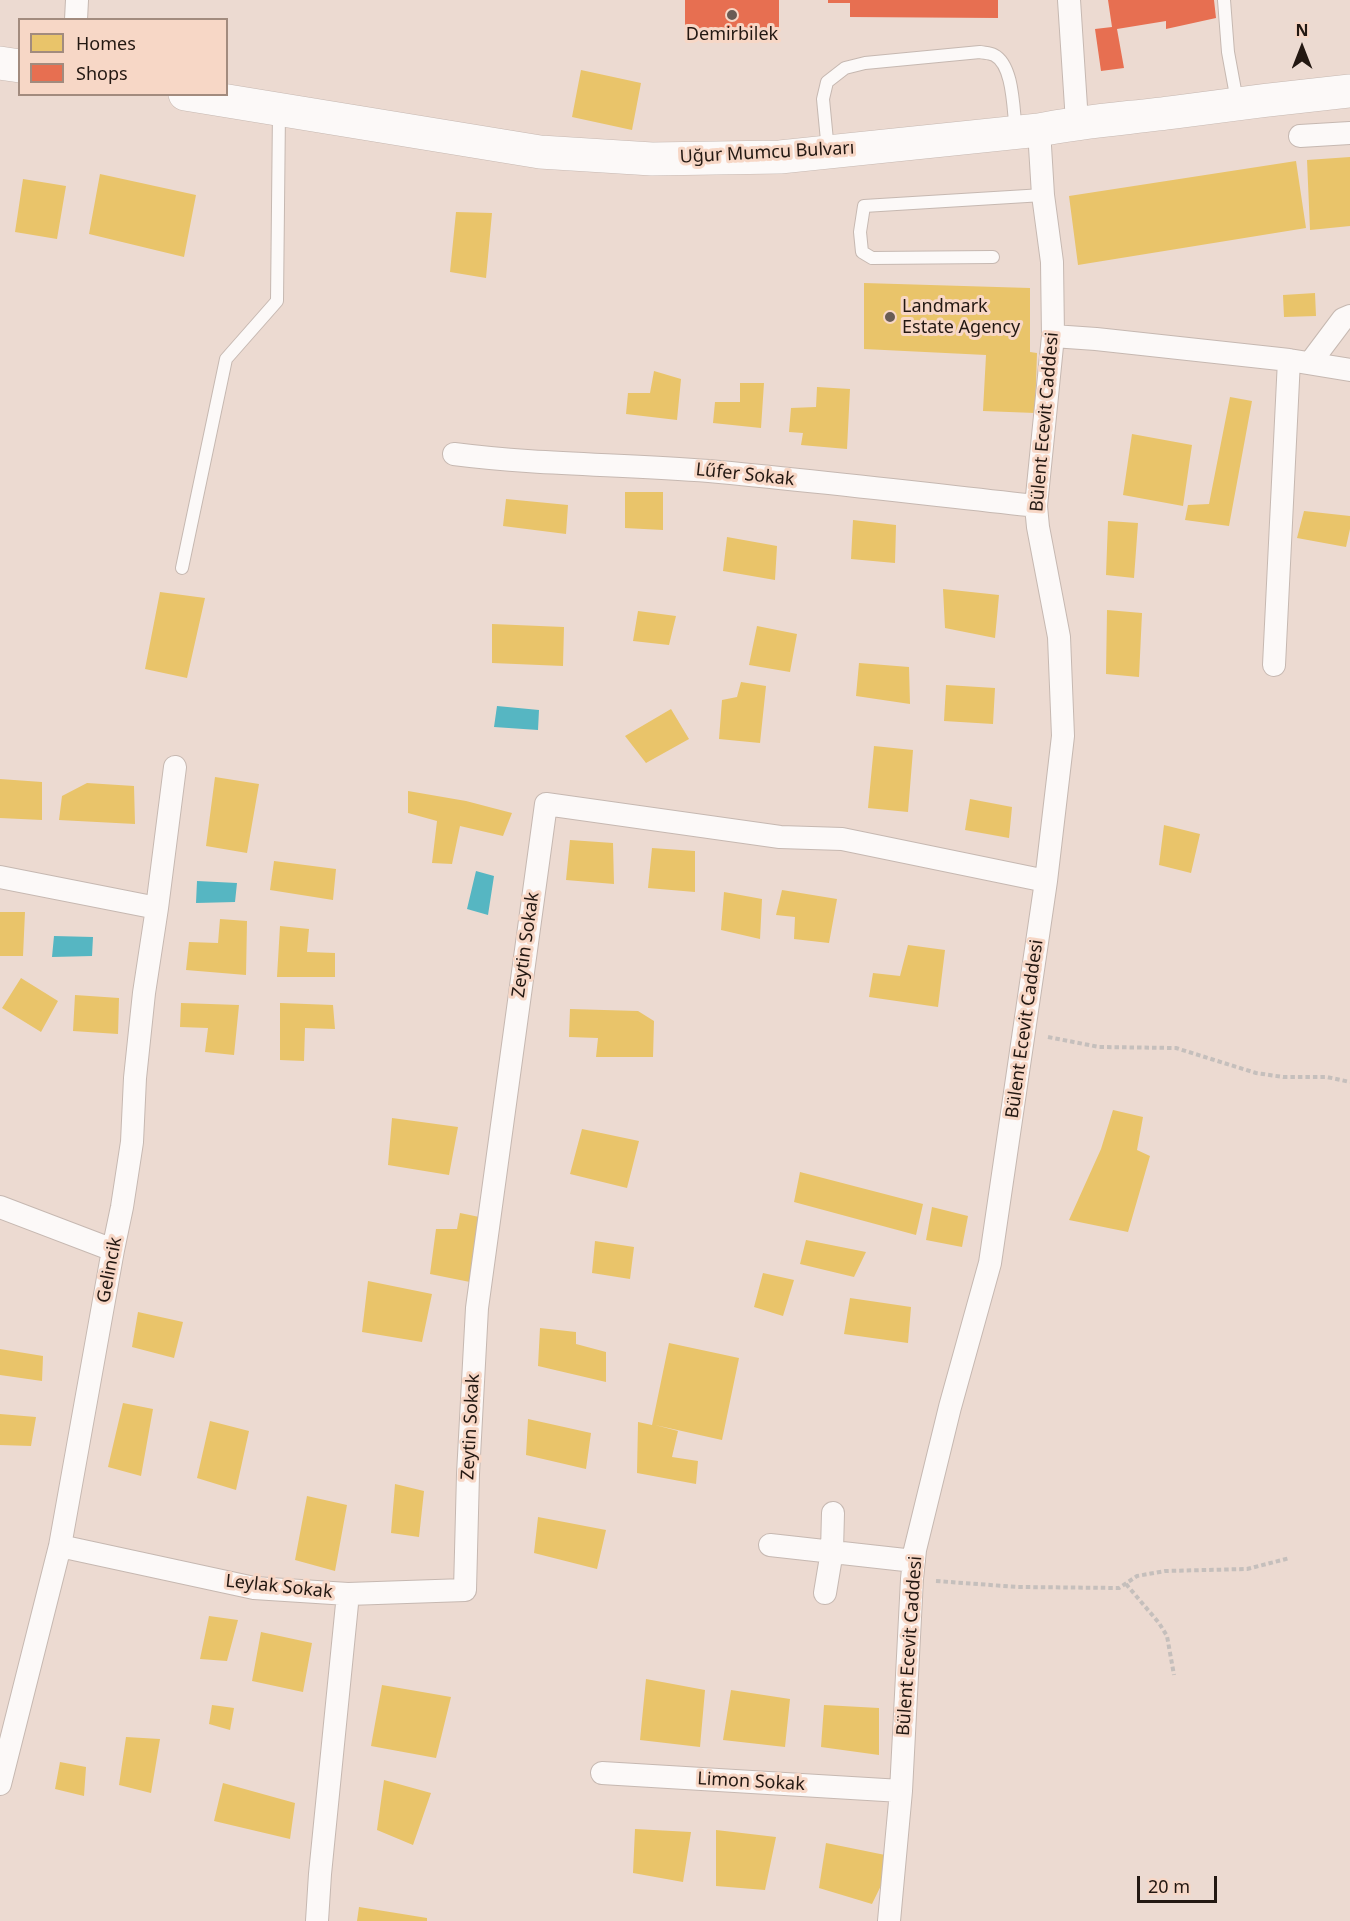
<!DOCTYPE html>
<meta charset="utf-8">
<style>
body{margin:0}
#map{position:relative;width:1350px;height:1921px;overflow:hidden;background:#ecdad1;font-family:"Noto Sans",sans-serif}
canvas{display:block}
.legend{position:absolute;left:18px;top:18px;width:210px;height:78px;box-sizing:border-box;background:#f7d7c6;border:2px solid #a28b7e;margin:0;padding:8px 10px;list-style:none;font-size:18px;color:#231812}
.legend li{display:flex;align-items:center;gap:12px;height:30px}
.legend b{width:30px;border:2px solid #a28b7e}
.north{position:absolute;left:1272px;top:18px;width:60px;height:60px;-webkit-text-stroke:4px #f7d7c6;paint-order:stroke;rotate:0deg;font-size:16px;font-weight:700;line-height:24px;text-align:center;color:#231812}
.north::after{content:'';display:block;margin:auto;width:21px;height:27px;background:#231812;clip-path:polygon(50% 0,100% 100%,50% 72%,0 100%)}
.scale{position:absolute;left:1137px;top:1876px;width:80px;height:27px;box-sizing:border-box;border:3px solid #231812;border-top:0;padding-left:8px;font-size:18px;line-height:21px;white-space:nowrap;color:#231812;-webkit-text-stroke:4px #f7d7c6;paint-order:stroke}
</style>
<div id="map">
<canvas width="1350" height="1921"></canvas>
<ul class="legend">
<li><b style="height:16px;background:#e9c46a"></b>Homes</li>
<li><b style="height:16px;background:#e76f51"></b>Shops</li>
</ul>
<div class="north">N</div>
<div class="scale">20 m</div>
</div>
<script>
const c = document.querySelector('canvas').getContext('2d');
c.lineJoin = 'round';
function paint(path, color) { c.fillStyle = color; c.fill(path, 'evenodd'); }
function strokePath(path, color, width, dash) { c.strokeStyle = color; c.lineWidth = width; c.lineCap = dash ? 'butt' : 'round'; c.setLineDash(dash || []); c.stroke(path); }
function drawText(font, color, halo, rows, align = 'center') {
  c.font = font + ' "Noto Sans",sans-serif'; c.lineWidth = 6; c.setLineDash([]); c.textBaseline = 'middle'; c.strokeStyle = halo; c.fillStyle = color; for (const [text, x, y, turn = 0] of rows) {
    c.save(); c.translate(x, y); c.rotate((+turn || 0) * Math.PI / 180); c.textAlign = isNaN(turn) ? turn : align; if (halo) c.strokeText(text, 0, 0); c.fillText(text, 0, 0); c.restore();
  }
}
paint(new Path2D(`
 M497 706 539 710 538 730 494 727Z
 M476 871 494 876 488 915 467 909Z
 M197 881 237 883 235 902 196 903Z
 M54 936 93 937 92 956 52 957Z`), '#56b6c2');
paint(new Path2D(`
 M581 70 641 83 632 130 572 117Z
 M1350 157V226L1310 230 1307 160Z
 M1296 161 1306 228 1078 265 1069 196Z
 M100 174 196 195 184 257 89 234Z
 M23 179 66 186 57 239 15 232Z
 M456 212 492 213 486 278 450 272Z
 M864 283 1030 288V352L1037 353 1035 413 983 411 986 355 864 349Z
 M1315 293 1316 316 1284 317 1283 295Z
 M654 371 681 379 677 420 626 414 628 393H650Z
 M740 383H764L761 428 713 423 715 402H740Z
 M817 387 850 389 847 449 801 445 803 433 789 432 791 408 816 407Z
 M1230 397 1252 401 1229 526 1185 520 1188 505 1209 504Z
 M1132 434 1192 445 1183 506 1123 495Z
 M625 492H663V530L625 528Z
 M506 499 568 505 566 534 503 526Z
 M1304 511 1350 516V529L1346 547 1297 538Z
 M853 520 896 525 895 563 851 559Z
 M1108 521 1138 523 1134 578 1106 575Z
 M727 537 777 546 775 580 723 571Z
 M943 589 999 595 995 638 945 628Z
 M160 592 205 598 187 678 145 669Z
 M1107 610 1142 613 1139 677 1106 674Z
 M638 611 676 616 669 645 633 641Z
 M492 624 564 627 563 666 492 663Z
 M757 626 797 634 790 672 749 665Z
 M859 663 909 667 910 704 856 696Z
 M741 682 766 686 760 743 719 739 722 700 737 697Z
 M946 685 995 688 993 724 944 721Z
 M671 709 689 739 646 763 625 736Z
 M874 746 913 750 908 812 868 808Z
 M215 777 259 784 247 853 206 846Z
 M0 779 42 782V820L0 818Z
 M87 783 134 786 135 824 59 820 62 796Z
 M408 791 466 801 512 813 503 836 460 826 452 864 432 863 437 821 408 813Z
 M970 799 1012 807 1009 838 965 830Z
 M1164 825 1200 834 1191 873 1159 865Z
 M570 840 613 843 614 884 566 880Z
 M652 848 695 851V892L648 888Z
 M274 861 336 869 333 900 270 890Z
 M782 890 837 899 829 943 794 939 795 917 776 915Z
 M724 892 762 899 760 939 721 930Z
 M0 912H25L23 956H0Z
 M220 919 247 921 246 975 186 970 189 942 218 943Z
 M280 926 309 929 307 952 335 953V977H277Z
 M908 945 945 950 938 1007 869 997 873 973 900 976Z
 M21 978 58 1001 41 1032 2 1008Z
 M75 995 119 998 118 1034 73 1031Z
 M181 1003 239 1005 234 1055 205 1052 208 1028 180 1027Z
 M280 1003 333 1005 335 1029 305 1028 304 1061 280 1060Z
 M570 1009 638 1011 654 1021 653 1057H596L598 1038 569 1037Z
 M1113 1110 1143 1117 1137 1150 1150 1156 1128 1232 1069 1220 1101 1149Z
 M392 1118 458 1127 449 1175 388 1165Z
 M582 1129 639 1141 627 1188 570 1174Z
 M800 1172 923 1204 916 1235 794 1202Z
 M932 1207 968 1216 962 1247 926 1240Z
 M460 1213 489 1219 480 1284 430 1274 436 1229H457Z
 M806 1240 866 1252 854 1277 800 1264Z
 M595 1241 634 1247 630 1279 592 1273Z
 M763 1273 794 1280 783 1316 754 1307Z
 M368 1281 432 1294 422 1342 362 1332Z
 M850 1298 911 1307 908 1343 844 1334Z
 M138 1312 183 1322 174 1358 132 1347Z
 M540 1328 576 1332V1344L606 1352V1382L538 1366Z
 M669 1343 739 1358 722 1440 655 1425 678 1431 672 1457 698 1461 696 1484 637 1473 638 1422 652 1425Z
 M0 1349 43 1356 42 1381 0 1375Z
 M123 1403 153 1409 141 1476 108 1467Z
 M0 1414 36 1417 31 1446 0 1445Z
 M528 1419 591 1433 586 1469 526 1455Z
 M210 1421 249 1431 236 1490 197 1478Z
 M395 1484 424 1491 419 1537 391 1533Z
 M307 1496 347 1505 335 1571 295 1560Z
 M538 1517 606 1530 597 1569 534 1553Z
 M209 1616 238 1620 227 1661 200 1659Z
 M261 1632 312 1643 303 1692 252 1681Z
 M646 1679 705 1690 700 1747 640 1740Z
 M382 1685 451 1697 436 1758 371 1746Z
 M731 1690 790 1699 785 1747 723 1740Z
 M212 1705 234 1708 230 1730 209 1724Z
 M824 1705 879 1708V1755L821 1747Z
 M126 1737 160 1739 151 1793 119 1785Z
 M60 1762 86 1767 84 1796 55 1789Z
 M384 1780 431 1793 413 1845 377 1830Z
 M223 1783 295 1803 290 1839 214 1821Z
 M635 1829 691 1832 683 1882 633 1873Z
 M716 1830 776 1837 765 1890 716 1886Z
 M826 1843 895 1857 872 1904 819 1888Z
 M359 1907 427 1918V1921H357Z`), '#e9c46a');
paint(new Path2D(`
 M685 0H779V29L685 30Z
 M828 0H998V18L850 17V3H828Z
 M1108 0H1214L1216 18 1166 29V21L1117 29 1124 68 1101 71 1095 29 1112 27Z`), '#e76f51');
const service = new Path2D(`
 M1224 0 1228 52 1237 101
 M828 151 823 99 827 82 845 68 865 63 980 52C985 53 990 53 994 55 1014 65 1013 111 1016 131
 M993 257 872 258 862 252 860 232 864 206 1043 195
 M182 568 226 359 277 301 279 111`);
const minor = new Path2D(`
 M1069 0 1077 122
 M76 20 77 0
 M1300 136 1350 133
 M1053 336 1096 339 1289 360 1350 370
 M1310 363 1343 319 1350 316
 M454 454C539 465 624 464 709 471 818 481 927 494 1036 506
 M1274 665 1289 360
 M0 877 157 908 144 993 135 1078 132 1142 122 1207 113 1250 60 1546 0 1784
 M157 908 175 767
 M0 1207 113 1250
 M770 1545 914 1561
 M60 1546 254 1588 348 1594 465 1590 468 1474 477 1308 546 804 780 837 842 839 1046 881
 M825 1593 832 1551 833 1513
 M602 1773 901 1791
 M317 1921 320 1874 348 1594
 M889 1921 901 1791 912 1579 915 1550 950 1407 990 1263 1046 881 1063 736 1059 637 1038 527 1036 506 1053 336 1052 262 1043 195 1039 130`);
const primary = new Path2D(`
 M0 63 20 66
 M185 94 540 152 652 159 780 157 1039 130C1084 121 1130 118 1176 112 1234 104 1292 97 1350 91`);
strokePath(service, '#c6b8b1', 14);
strokePath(minor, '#c6b8b1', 24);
strokePath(primary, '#c6b8b1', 34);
strokePath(new Path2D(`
 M1048 1037 1099 1047 1176 1048 1256 1073 1283 1077H1327L1350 1082
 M936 1581 1018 1587 1119 1588 1137 1576 1165 1571 1247 1569 1290 1558
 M1126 1584 1159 1623 1167 1636 1174 1675`), '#c5bfbc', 4, [4.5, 3]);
strokePath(service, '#fcf9f8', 12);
strokePath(minor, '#fcf9f8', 22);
strokePath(primary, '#fcf9f8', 33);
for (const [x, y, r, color] of [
 [732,15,6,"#695c55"],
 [890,317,6,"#695c55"]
]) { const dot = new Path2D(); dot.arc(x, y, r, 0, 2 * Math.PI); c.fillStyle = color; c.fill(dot); strokePath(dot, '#f7d7c6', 2); }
drawText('18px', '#231812', '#f7d7c6', [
 ["Demirbilek",732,35],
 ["Landmark",902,307,"left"],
 ["Estate Agency",902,328,"left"]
]);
drawText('18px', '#231812', '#f7d7c6', [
 ["Uğur Mumcu Bulvarı",767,153,-3],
 ["Bülent Ecevit Caddesi",1045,422,-85],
 ["Lűfer Sokak",745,475,6],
 ["Zeytin Sokak",526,945,-82],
 ["Bülent Ecevit Caddesi",1025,1029,-82],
 ["Gelincik",110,1270,-79],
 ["Zeytin Sokak",471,1427,-87],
 ["Leylak Sokak",279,1587,6],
 ["Bülent Ecevit Caddesi",910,1646,-86],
 ["Limon Sokak",751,1782,3]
]);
</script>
